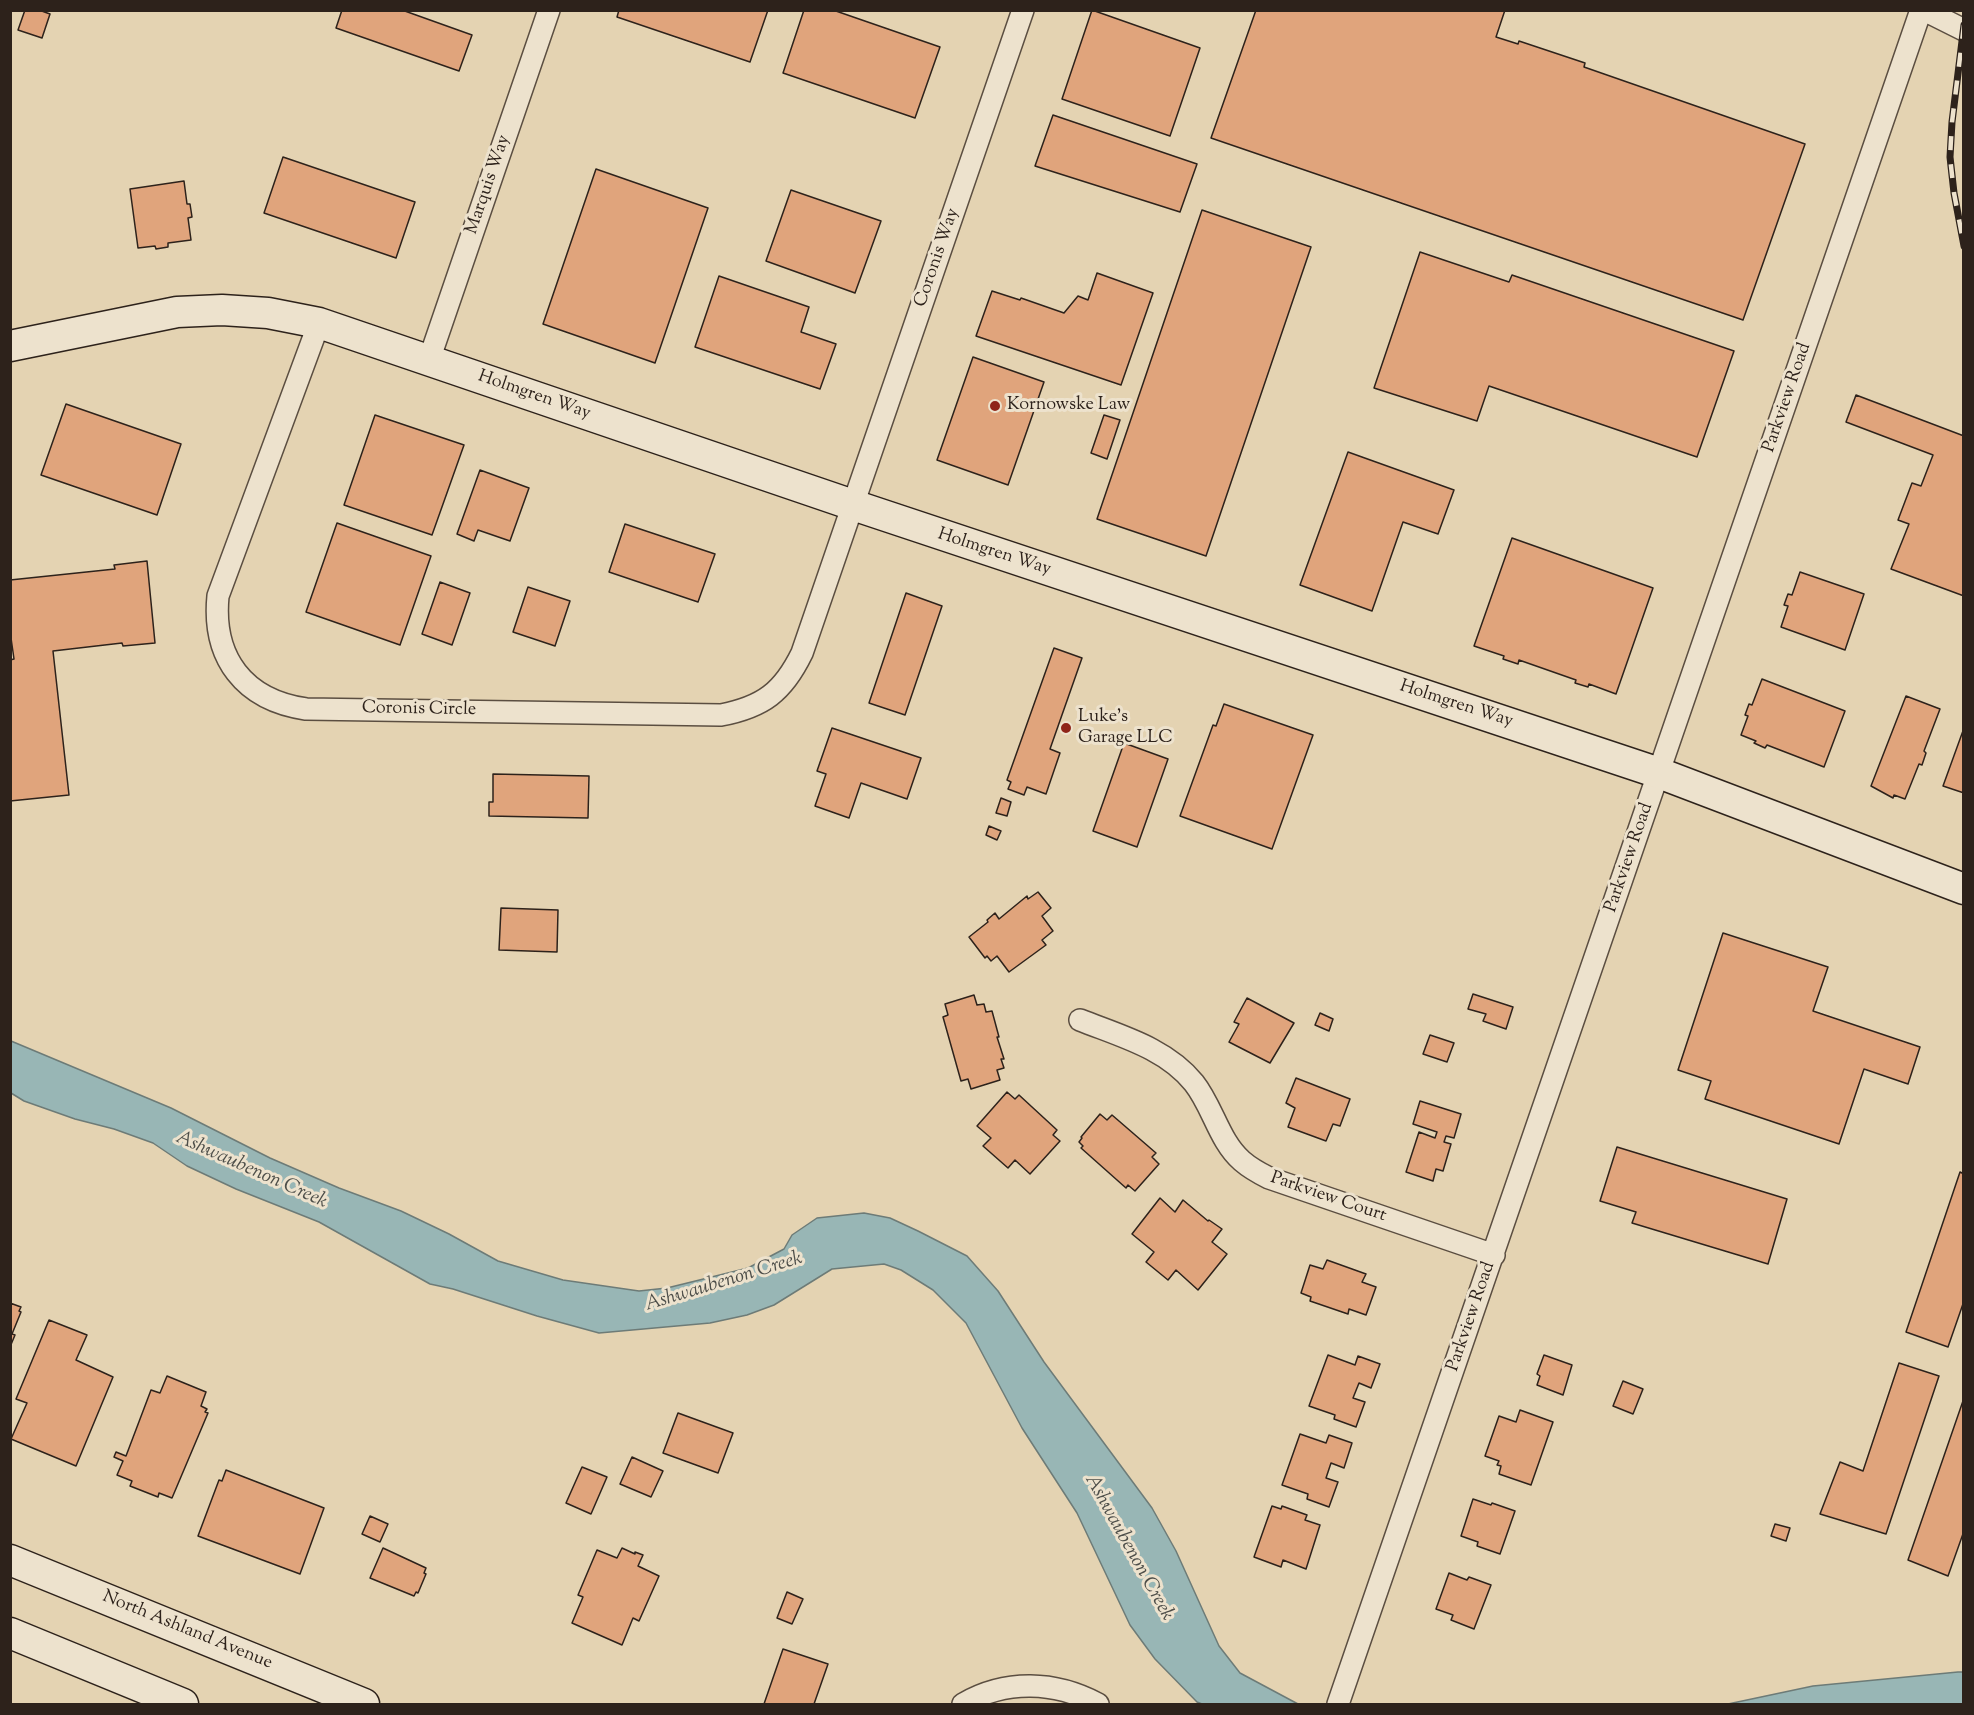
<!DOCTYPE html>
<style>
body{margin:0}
#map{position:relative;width:1974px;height:1715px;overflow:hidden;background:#e4d3b2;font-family:"Sorts Mill Goudy",serif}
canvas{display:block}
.frame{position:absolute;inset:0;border:12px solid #2d221b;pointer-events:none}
</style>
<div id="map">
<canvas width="1974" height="1715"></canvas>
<div class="frame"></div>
</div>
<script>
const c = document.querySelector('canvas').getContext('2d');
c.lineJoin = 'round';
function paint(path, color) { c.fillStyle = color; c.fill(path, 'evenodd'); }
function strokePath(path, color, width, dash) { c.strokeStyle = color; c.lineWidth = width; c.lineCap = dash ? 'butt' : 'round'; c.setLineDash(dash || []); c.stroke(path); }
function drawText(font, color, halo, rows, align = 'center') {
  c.font = font + ' "Sorts Mill Goudy",serif'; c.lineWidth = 6; c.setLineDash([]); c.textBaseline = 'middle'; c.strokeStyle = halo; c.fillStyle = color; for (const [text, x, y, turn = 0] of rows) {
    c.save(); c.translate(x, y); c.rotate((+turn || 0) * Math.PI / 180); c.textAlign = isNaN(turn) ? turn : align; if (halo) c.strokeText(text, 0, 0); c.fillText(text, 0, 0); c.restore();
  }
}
const water = new Path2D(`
 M11 1041 171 1108 270 1158 339 1188 401 1211 449 1234 498 1261 563 1280 639 1291 667 1288 748 1268 784 1249 792 1235 817 1218 864 1213 890 1218 918 1231 967 1256 998 1291 1044 1362 1152 1508 1176 1551 1219 1646 1240 1673 1298 1704H1202L1197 1702 1155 1659 1130 1625 1077 1513 1022 1428 966 1323 933 1290 901 1270 884 1264 832 1269 774 1305 747 1315 710 1323 599 1333 537 1316 453 1289 430 1284 319 1222 236 1189 187 1166 153 1143 114 1129 75 1119 24 1101 11 1093Z
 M1958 1672H1963V1704H1728L1813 1686Z`);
paint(water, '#98b6b5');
strokePath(water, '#6d7b77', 1.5);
const building = new Path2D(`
 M25 10H39L50 14 42 38 18 30Z
 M342 10H402L472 35 459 71 336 28Z
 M619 10H768L750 62 617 17Z
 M804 10H833L940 47 915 118 783 73Z
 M1092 10 1200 48 1170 136 1062 99Z
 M1256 10H1505L1496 37 1518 44 1519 41 1585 63 1584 67 1805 144 1743 320 1211 138Z
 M1053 115 1197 164 1180 212 1035 166Z
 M283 157 415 202 396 258 264 213Z
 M596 169 708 208 655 363 543 324Z
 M184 181 187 204H190L192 217 188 218 191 240 168 243V247L156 249 155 246 138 248 130 189Z
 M791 190 881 221 855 293 766 261Z
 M1202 210 1311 247 1206 556 1097 519Z
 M1420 252 1509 282 1512 275 1734 351 1697 457 1489 386 1477 421 1374 388Z
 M1097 273 1153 293 1121 385 976 336 992 291 1020 300 1021 298 1064 313 1078 296 1088 300Z
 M719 276 809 307 801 332 836 344 820 389 695 347Z
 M973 357 1044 382 1008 485 937 460Z
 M1856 395 1964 436V596L1891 569 1909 524 1898 520 1912 483 1921 486 1933 455 1846 422Z
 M66 404 181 444 157 515 41 475Z
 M375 415 464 445 432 535 344 505Z
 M1104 415 1120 420 1107 459 1091 453Z
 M1348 452 1454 490 1438 534 1403 522 1372 611 1300 585Z
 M480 470 529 488 510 541 478 530 474 541 457 534Z
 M337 523 431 556 400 645 306 612Z
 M625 524 715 554 698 602 609 572Z
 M1512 538 1653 588 1616 694 1589 684 1588 687 1575 683 1576 680 1519 660 1518 664 1503 659 1504 656 1474 646Z
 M147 561 155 643 123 646 122 643 53 651 69 795 10 801V660L14 659 10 631V580L115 569 114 565Z
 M1800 572 1864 594 1845 650 1781 627 1788 606 1784 605 1788 594 1792 595Z
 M440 582 470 593 452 645 422 634Z
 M528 587 570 601 555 646 513 632Z
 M906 593 942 606 905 715 869 703Z
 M1054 648 1082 658 1050 749 1060 753 1046 794 1027 787 1024 795 1008 789 1011 782 1007 780Z
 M1762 679 1845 711 1824 767 1767 745 1765 748 1754 743 1756 741 1741 735 1748 716 1745 715 1749 704 1752 705Z
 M1906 696 1940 709 1924 751 1926 753 1922 765 1919 764 1905 799 1894 795 1893 798 1871 786Z
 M1224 704 1313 735 1272 849 1180 816 1213 725 1216 726Z
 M832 728 921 758 907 799 861 783 849 818 815 806 826 774 817 771Z
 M1964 728V793L1943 786Z
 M1124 743 1168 759 1137 847 1093 831Z
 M493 774 589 776 588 818 489 816V802H493Z
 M1001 798 1011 802 1007 816 996 813Z
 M989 826 1001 831 997 840 986 835Z
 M1038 892 1051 908 1042 916 1053 931 1042 940 1046 945 1009 972 997 956 991 961 987 956 985 958 969 937 988 922 987 920 995 913 999 919 1027 896 1028 899Z
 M501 908 558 910 557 952 499 950Z
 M1723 933 1828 967 1813 1011 1920 1047 1908 1084 1864 1069 1839 1144 1705 1099 1711 1081 1678 1070Z
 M1473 994 1513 1007 1506 1029 1483 1021 1486 1014 1468 1009Z
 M974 995 977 1005 984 1004 986 1012 992 1011 999 1037H997L1004 1059H1001L1004 1068 997 1070 1000 1080 971 1089 968 1079 961 1081 943 1017 948 1015 945 1004Z
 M1247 998 1294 1023 1270 1063 1229 1042 1239 1024 1234 1022Z
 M1320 1013 1333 1019 1329 1031 1315 1025Z
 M1430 1035 1454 1043 1447 1062 1423 1054Z
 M1296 1078 1350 1099 1340 1126 1333 1124 1326 1141 1288 1127 1295 1108 1286 1103Z
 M1007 1092 1015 1099 1019 1095 1057 1130 1053 1135 1060 1141 1030 1174 1015 1160 1008 1168 983 1146 991 1138 977 1126Z
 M1420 1101 1461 1114 1454 1138 1446 1136 1444 1142 1451 1144 1443 1171 1436 1169 1433 1181 1406 1172 1419 1132 1435 1138 1437 1132 1413 1124Z
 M1100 1114 1107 1120 1112 1115 1156 1153 1152 1157 1159 1164 1135 1191 1128 1185 1126 1188 1081 1148 1083 1146 1079 1142 1082 1138 1081 1137Z
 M1617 1147 1787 1199 1768 1264 1632 1223 1636 1212 1600 1201Z
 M1960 1172 1964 1174V1301L1948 1347 1906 1332Z
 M1160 1198 1175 1212 1183 1200 1208 1221 1209 1220 1222 1229 1212 1242 1227 1254 1198 1290 1176 1270 1168 1280 1146 1262 1154 1252 1132 1234Z
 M1327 1260 1366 1274 1362 1282 1376 1287 1366 1315 1349 1309 1348 1314 1310 1301 1311 1297 1301 1293 1310 1265 1323 1269Z
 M10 1303 21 1307 19 1311 21 1312 12 1334 15 1335 10 1347Z
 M49 1320 87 1335 76 1360 113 1377 76 1466 11 1439 27 1403 16 1399Z
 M1328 1355 1355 1365 1358 1356 1380 1364 1371 1388 1359 1383 1353 1398 1365 1402 1356 1427 1334 1419 1335 1415 1309 1406Z
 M1544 1355 1572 1365 1563 1395 1537 1385 1540 1376 1537 1374Z
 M1899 1363 1939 1376 1886 1534 1820 1514 1840 1462 1863 1471Z
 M167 1376 206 1392 201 1406 207 1409 205 1412 208 1413 172 1498 159 1493 158 1497 130 1486 132 1481 117 1475 123 1461 114 1457 116 1452 126 1456 151 1390 160 1393Z
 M1623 1381 1643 1389 1633 1414 1613 1406Z
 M1964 1398V1531L1948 1576 1908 1560Z
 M1520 1410 1553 1422 1531 1485 1499 1474 1501 1466 1497 1465 1499 1461 1485 1456 1499 1416 1516 1422Z
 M678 1413 733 1433 718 1473 663 1453Z
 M1300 1434 1326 1443 1329 1435 1352 1443 1344 1468 1331 1463 1326 1478 1338 1482 1329 1507 1307 1499 1308 1494 1282 1485Z
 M632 1457 663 1471 651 1497 620 1484Z
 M582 1467 607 1477 591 1514 566 1503Z
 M226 1470 324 1508 300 1574 198 1536 219 1480 222 1481Z
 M1473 1499 1491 1505 1492 1503 1515 1511 1500 1554 1477 1546 1478 1542 1461 1536Z
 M1272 1506 1281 1509 1282 1506 1307 1515 1305 1520 1320 1525 1306 1569 1283 1560 1281 1567 1254 1557Z
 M370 1516 388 1524 380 1542 362 1534Z
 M1775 1524 1790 1528 1786 1541 1771 1536Z
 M383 1548 426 1568 424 1573 426 1574 418 1593 416 1592 414 1596 370 1578Z
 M622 1548 635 1554V1552L643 1555 638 1566 659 1576 639 1621 633 1618 622 1645 572 1623 583 1597 578 1595 597 1550 617 1558Z
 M1449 1573 1467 1580 1469 1577 1491 1585 1474 1629 1451 1620 1453 1615 1436 1609Z
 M787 1592 803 1599 792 1624 777 1618Z
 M783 1649 828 1664 814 1704H764Z`);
paint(building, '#e0a47c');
strokePath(building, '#2d221b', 1.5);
const street = new Path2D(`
 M1924 10 1964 30
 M319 323 218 596C212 658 244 700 306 709L721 715C763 707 783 692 802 653L1023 10
 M429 360 549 10
 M1080 1020C1120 1036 1166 1048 1194 1083 1213 1107 1219 1141 1242 1161 1250 1168 1259 1173 1269 1178L1494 1255
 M963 1704C1006 1679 1055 1681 1098 1704
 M1338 1704 1921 10`);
const secondary = new Path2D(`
 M10 346 177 312 222 310 268 313 319 323 853 505 1659 773 1964 889
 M10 1560 364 1704
 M10 1633 183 1704`);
strokePath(street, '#5b4e41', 24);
strokePath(secondary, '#2d221b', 33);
strokePath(street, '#ede2cd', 21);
strokePath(secondary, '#ede2cd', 30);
const rail = new Path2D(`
 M1964 25 1952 122 1950 157 1954 193 1964 246`);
strokePath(rail, '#2d221b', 7);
strokePath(rail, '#ede2cd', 4.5, [14]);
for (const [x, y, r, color] of [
 [995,406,6,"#8f2418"],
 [1066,728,6,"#8f2418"]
]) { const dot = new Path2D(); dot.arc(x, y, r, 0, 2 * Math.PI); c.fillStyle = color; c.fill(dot); strokePath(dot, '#ede2cd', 2); }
drawText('18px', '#2d221b', '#ede2cd', [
 ["Marquis Way",489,185,-71],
 ["Coronis Way",938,258,-71],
 ["Holmgren Way",534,396,19],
 ["Parkview Road",1788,398,-71],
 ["Holmgren Way",994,553,18],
 ["Holmgren Way",1456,705,18],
 ["Coronis Circle",419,710,1],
 ["Parkview Road",1630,858,-71],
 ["Parkview Court",1328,1198,19],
 ["Parkview Road",1472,1317,-71],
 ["North Ashland Avenue",187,1631,22]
]);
drawText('18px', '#2d221b', '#ede2cd', [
 ["Kornowske Law",1007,406],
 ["Luke's",1078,718],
 ["Garage LLC",1078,739]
], 'left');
drawText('italic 20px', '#4d4e49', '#ede2cd', [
 ["Ashwaubenon Creek",251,1171,24],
 ["Ashwaubenon Creek",724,1283,-17],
 ["Ashwaubenon Creek",1128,1548,61]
]);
</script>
